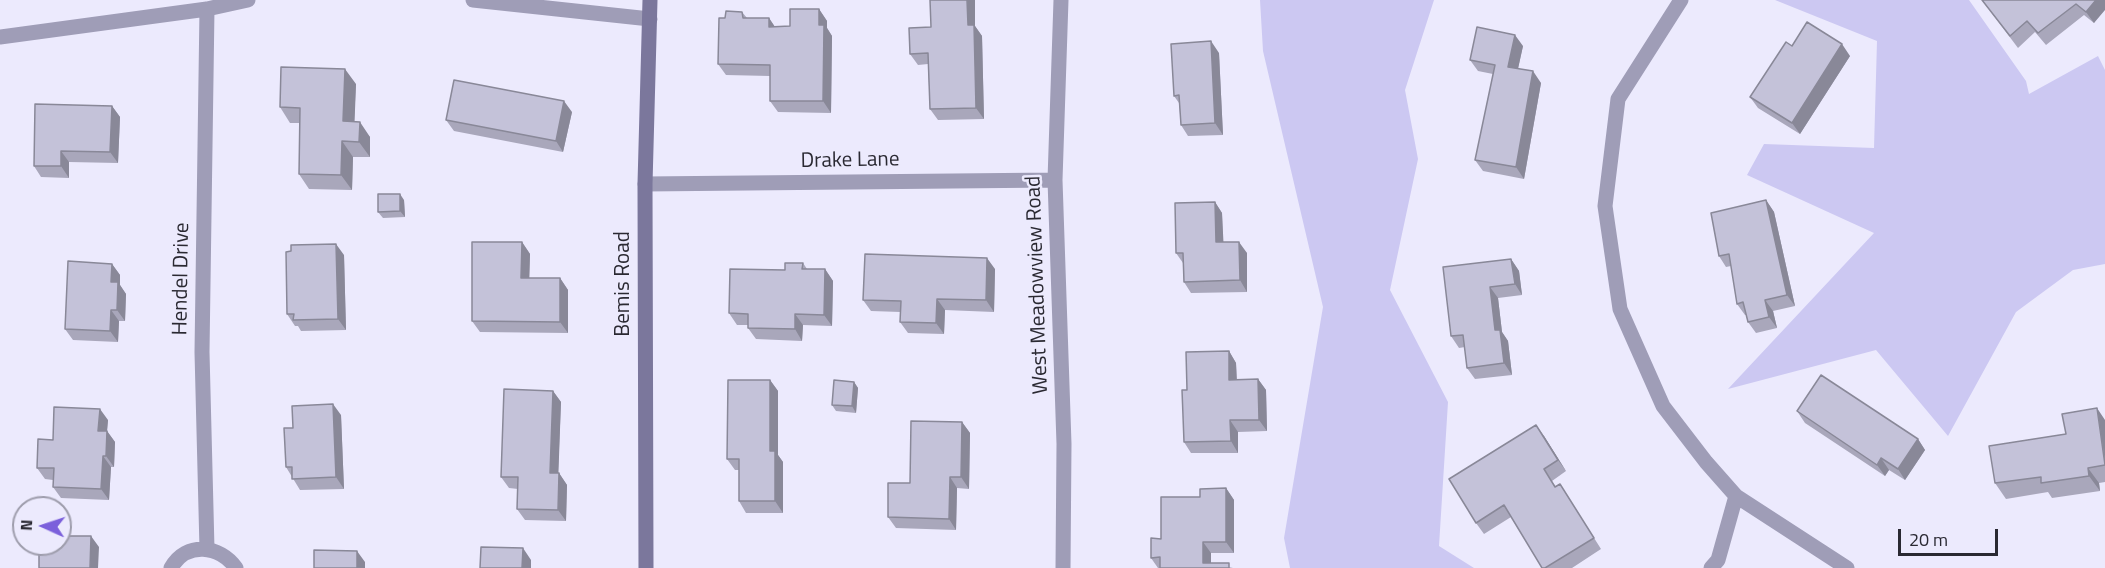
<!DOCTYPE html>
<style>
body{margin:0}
#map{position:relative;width:2105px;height:568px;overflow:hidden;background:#eceafd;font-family:"Titillium Web",sans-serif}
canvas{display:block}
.north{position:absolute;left:12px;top:496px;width:60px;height:60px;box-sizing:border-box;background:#eceafd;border:2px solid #9e9dac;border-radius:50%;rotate:273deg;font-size:16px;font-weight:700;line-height:24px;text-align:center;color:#2a2932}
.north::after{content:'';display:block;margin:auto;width:21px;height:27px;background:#7b60db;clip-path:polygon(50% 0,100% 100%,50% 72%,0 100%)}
.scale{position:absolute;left:1898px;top:529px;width:100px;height:27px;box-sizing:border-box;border:3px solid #2a2932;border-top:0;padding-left:8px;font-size:18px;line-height:21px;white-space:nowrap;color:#2a2932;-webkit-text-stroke:4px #eceafd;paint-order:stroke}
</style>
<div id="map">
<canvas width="2105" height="568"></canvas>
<div class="north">N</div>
<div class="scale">20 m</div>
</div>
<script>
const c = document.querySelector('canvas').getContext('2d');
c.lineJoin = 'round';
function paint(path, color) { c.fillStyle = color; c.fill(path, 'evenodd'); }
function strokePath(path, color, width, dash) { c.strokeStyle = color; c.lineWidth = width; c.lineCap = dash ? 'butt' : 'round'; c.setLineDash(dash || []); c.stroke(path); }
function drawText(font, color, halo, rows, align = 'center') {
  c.font = font + ' "Titillium Web",sans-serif'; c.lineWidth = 5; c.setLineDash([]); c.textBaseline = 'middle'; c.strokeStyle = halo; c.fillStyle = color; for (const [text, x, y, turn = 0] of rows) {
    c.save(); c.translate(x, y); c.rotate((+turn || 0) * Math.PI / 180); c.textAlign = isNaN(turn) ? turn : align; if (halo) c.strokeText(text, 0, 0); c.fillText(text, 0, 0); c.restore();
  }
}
paint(new Path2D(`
 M1260 0H1434L1405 90 1418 159 1390 290 1448 402 1439 546 1474 568H1290L1284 538 1323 307 1263 51Z
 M1775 0H1969L2026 81 2029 94 2098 56 2105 70V264L2073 270 2016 312 1948 436 1876 350 1728 389 1874 233 1747 175 1764 144 1874 148 1877 41Z`), '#ccc8f2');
strokePath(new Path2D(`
 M473 0 650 19
 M1061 0 1055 180 1064 444 1063 568
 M1681 0 1618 99 1605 206 1620 309 1663 406 1706 462 1736 496 1847 568
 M207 9 202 352 207 549
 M0 37 207 9 248 0
 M645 184 1055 180
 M171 568C186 541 220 545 236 568
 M1711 568 1718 560 1736 496`), '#9f9db7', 15);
strokePath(new Path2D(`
 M646 568 645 184 650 0`), '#7b779c', 15);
paint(new Path2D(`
 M1982 0H2105L2094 23 2084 15 2046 45 2035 32 2018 48Z
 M819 9 827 21V28L832 36 831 113 778 112 770 101V76L726 75 718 64 725 18 742 12 747 18H769L775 27 790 26Z
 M975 26 982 36 984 119 938 120 930 109 928 64 918 65 910 54Z
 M1523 46 1518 68 1541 83 1524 179 1483 171 1475 160 1493 74 1478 71 1470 60Z
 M1792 46 1850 56 1800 134 1758 108 1750 97Z
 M1219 53 1223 135 1188 136 1181 125 1179 103 1174 96Z
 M356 84 354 121 370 137V157H353L352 190 309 189 299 174 300 123H290L280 107Z
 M112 106 120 117 118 163 69 162V178L41 177 34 166Z
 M572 112 563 152 454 131 446 120Z
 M404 200 405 217 383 218 378 212Z
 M1766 200 1774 212 1795 306 1773 311 1777 328 1756 333 1748 322 1746 315H1745L1737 304 1731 266 1726 267 1719 256Z
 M1215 202 1222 213 1223 242 1247 253V292L1191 293 1184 282 1183 263 1176 253Z
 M522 242 530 254 529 278H560L568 290V333L480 332 472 321Z
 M344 255 346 330 301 331 298 326H295L287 314Z
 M1511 259 1519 271 1522 295 1498 298 1502 332 1508 341 1512 375 1475 379 1467 368 1465 347 1459 348 1451 336Z
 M803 263 807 269H825L833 281 832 326 803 325 802 341 756 339 748 328V325H737L729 313 785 270Z
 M112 264 120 275V285L126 294 125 321H119L118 342 73 340 65 329Z
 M995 269 994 312 945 310 944 334 908 333 900 322 901 312 871 311 863 300Z
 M1229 351 1236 363 1237 379H1258L1266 390 1267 431 1238 432V453H1191L1184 442 1187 390Z
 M770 380 778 391V455L783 462V513H746L739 501V470H735L727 459Z
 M854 382 858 388 856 413 836 411 832 405Z
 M553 391 561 402 558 473H559L567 485 566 521 525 520 517 509 518 489 509 488 501 477Z
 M1797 411 1918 439 1925 450 1905 480 1889 470 1885 476 1805 423Z
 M341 415 344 489 300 490 286 467 293 428Z
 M108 420 107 431 115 442 114 467H111L109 500 61 498 53 487V480L45 479 37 468 53 440Z
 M2105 420V482L2099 483 2100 491 2052 498 2048 492 2006 499 1995 483 2066 434Z
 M962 422 970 433 969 489 957 488 956 530 896 528 888 517 910 483Z
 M1544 436 1566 471 1552 481 1556 487 1560 484 1601 549 1572 568H1542L1511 517 1484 534 1476 523Z
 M1226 488 1234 500V553H1211V563L1233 568H1158L1151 558 1161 539 1200 497Z`), '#a9a7bb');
paint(new Path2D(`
 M967 0H975V26L982 36 984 119 976 108 968 25Z
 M2096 0H2105V10L2094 23 2086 12Z
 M819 9 827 21V28L832 36 831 113 823 101 819 25Z
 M769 18 777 30 769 27Z
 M1515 35 1523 46 1516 78 1508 67Z
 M1211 41 1219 53 1223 135 1215 123Z
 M1842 44 1850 56 1800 134 1792 123Z
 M345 69 356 84 354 136 343 121Z
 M1533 71 1541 83 1524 179 1516 167Z
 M564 101 572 112 563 152 556 141Z
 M112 106 120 117 118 163 110 152Z
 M360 122 370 137V157L359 142Z
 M342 141 353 157 352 190 341 175Z
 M61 151 69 162V178L61 166Z
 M400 194 404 200 405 217 400 211Z
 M1766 200 1774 212 1795 306 1787 295Z
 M1215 202 1222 213 1224 253 1216 242Z
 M522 242 530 254 529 289 521 278Z
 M1239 242 1247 253V292L1240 280Z
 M336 244 344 255 346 330 338 319Z
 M987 258 995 269 994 312 986 300Z
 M1511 259 1519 271 1522 295 1515 284Z
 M112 264 120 275V285L126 294 125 321 117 310 111 282Z
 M825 269 833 281 832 326 824 315Z
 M560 278 568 290V333L560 322Z
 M1490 287 1498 298 1502 332 1508 341 1512 375 1504 363 1495 330Z
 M937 299 945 310 944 334 936 323Z
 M1765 300 1773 311 1777 328 1769 317Z
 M111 310 119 321 118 342 110 331Z
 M795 314 803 325 802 341 795 329Z
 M1229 351 1236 363 1237 391 1229 380Z
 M1258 379 1266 390 1267 431 1259 420Z
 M770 380 778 391V455L783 462V513L775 501 770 451Z
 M854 382 858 388 856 413 852 406Z
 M553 391 561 402 558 484 550 473Z
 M333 404 341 415 344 489 336 477Z
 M2097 408 2105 420V461Z
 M100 409 108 420 107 431 115 442 114 467 106 456 98 431Z
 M1230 420 1238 432V453L1231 441Z
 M962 422 970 433 969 489 961 477Z
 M1536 425 1544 436 1566 471 1558 460Z
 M1918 439 1925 450 1905 480 1898 469Z
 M103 456 111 467 109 500 101 489Z
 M1881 458 1889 470 1885 476 1877 465Z
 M2088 468 2099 483 2100 491 2089 476Z
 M559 473 567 485 566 521 558 510Z
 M950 477 957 488 956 530 949 519Z
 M1226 488 1234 500V553L1226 542Z
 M91 536 99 547 98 568H90Z
 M1203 542 1211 553V568L1203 563Z
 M523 548 531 560V568H522Z
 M357 551 365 562V568H357Z`), '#898898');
const building = new Path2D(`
 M930 0H967L968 25H974L976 108 930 109 928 53 910 54 909 28 931 27Z
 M1982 0H2096L2086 12 2076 4 2038 33 2027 21 2010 36Z
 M790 9H819V25H824L823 101H770V65L718 64 719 18H725L726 11 742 12 743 18H769V27L790 26Z
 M1807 22 1842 44 1792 123 1750 97 1786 42 1792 46Z
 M1477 27 1515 35 1508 67 1533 71 1516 167 1475 160 1495 65 1470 60Z
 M1211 41 1215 123 1181 125 1179 95 1174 96 1171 44Z
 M281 67 345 69 343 121 360 122 359 142 342 141 341 175 299 174 300 108 280 107Z
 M454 80 564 101 556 141 446 120Z
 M35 104 112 106 110 152 61 151V166H34Z
 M378 194H400V211L378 212Z
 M1766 200 1787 295 1765 300 1769 317 1748 322 1743 302 1737 304 1729 254 1719 256 1711 213Z
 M1215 202 1216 242H1239L1240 280 1184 282 1183 253H1176L1175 203Z
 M472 242H522L521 278H560V322L472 321Z
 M336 244 338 319 293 320 294 314H287L286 252 291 251V245Z
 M865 254 987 258 986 300 937 299 936 323 900 322 901 301 863 300Z
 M1511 259 1515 284 1490 287 1495 330H1500L1504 363 1467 368 1463 335 1451 336 1443 267Z
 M68 261 112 264 111 282H118L117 310H111L110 331 65 329Z
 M785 263H803L802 269H825L824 315 795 314V329L748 328V314L729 313 730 269 785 270Z
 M1229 351V380L1258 379 1259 420H1230L1231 441 1184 442 1182 390H1187L1186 352Z
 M1821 375 1918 439 1898 469 1881 458 1877 465 1797 411Z
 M728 380H770V451H775V501H739V459H727Z
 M834 380 854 382 852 406 832 405Z
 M504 389 553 391 550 473H559L558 510 517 509 518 477H501Z
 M333 404 336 477 292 479V467H286L284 428H293L292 406Z
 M54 407 100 409 98 431H107L106 456H103L101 489 53 487 54 468H37L38 439 53 440Z
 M2097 408 2105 465 2088 468 2089 476 2041 483V477L1995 483 1989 446 2066 434 2062 414Z
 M911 421 962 422 961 477H950L949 519 888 517V483H910Z
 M1536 425 1558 460 1544 469 1555 487 1560 484 1594 538 1545 568H1542L1504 505 1476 523 1449 479Z
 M1226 488V542H1203V563H1229V568H1160V557L1151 558V538L1161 539V497H1200V489Z
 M60 536H91L90 568H39V544H60Z
 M481 547 523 548 522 568H480Z
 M314 550 357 551V568H314Z`);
paint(building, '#c4c2d9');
strokePath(building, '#898898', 1.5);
drawText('21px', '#2a2932', '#eceafd', [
 ["Drake Lane",850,161,-1],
 ["Hendel Drive",182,279,-89],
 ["Bemis Road",624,284,-90],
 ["West Meadowview Road",1038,285,-92]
]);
</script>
